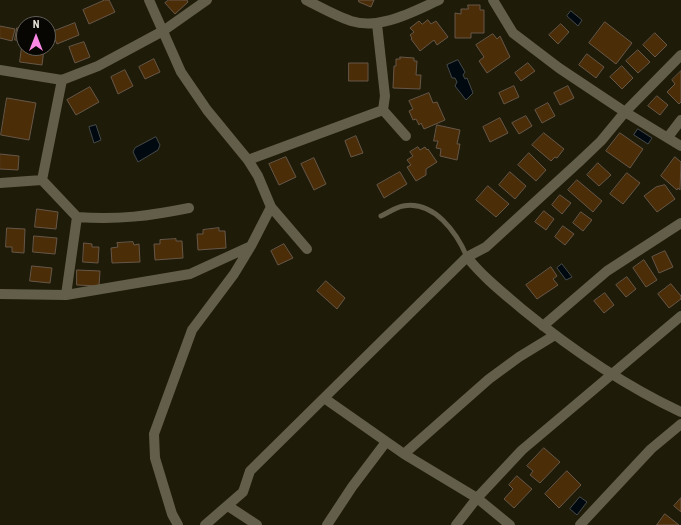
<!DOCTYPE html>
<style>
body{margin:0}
#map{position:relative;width:681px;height:525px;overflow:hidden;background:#1f1b09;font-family:"Roboto Condensed",sans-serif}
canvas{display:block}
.north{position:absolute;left:16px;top:16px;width:40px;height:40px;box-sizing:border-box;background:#070602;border:1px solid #605e57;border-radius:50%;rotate:0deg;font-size:11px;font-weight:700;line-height:16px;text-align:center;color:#e5e3d7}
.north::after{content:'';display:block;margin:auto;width:14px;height:18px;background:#fb87e5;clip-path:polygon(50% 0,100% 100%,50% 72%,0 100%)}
</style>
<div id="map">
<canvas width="681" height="525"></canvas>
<div class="north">N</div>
</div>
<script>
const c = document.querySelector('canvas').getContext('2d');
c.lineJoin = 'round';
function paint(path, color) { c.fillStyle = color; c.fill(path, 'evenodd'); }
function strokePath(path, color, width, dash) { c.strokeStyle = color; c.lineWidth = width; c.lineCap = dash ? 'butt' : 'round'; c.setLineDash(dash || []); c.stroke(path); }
const water = new Path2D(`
 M571 11 582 20 578 26 567 16Z
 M458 60 465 72 463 75 465 79 467 78 473 93 466 100 455 86 457 82 455 78H452L447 65Z
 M96 125 101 140 94 143 89 127Z
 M638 129 652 138 648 144 634 135Z
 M156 137 160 145 158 150 138 162 133 152 135 148Z
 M562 264 572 277 566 280 557 268Z
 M580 497 587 502 577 515 570 509Z`);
paint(water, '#00090f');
strokePath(water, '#454a4b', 1);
const building = new Path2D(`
 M105 0H109L115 12 89 24 83 10Z
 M169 0H187L188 2 175 14 165 3Z
 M359 0H374L371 7 359 2Z
 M468 5H480V10H484V33H471V38H455V13L461 14V9H468Z
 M428 20 431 24 436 21 448 37 437 45 434 40 420 51 411 39 412 38 410 35 414 32 410 28 419 21 422 24Z
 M605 22 632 43 616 64 589 43Z
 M75 23 79 35 57 44 52 32Z
 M561 24 569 32 558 44 549 35Z
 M0 26 15 29 12 41 0 38Z
 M17 28 24 29V41L15 40Z
 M655 33 667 45 655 57 643 45Z
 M493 34 497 39 500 36 510 57 487 73 479 61 484 57 476 45Z
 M84 42 90 57 75 63 69 47Z
 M22 46 24 48 44 49 42 65 20 62Z
 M638 50 650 62 638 73 626 61Z
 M587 54 604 67 596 78 579 65Z
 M400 57 414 58V61H417L416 75H421L420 89 393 88 394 66H396V59H400Z
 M154 59 160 72 145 79 139 67Z
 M349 63H368V81H349Z
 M528 63 535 71 521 81 515 73Z
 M622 66 633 78 622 89 610 77Z
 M125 70 133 86 118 94 111 77Z
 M681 71V102L679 104 667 92 675 84 672 80Z
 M514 86 519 97 504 104 499 93Z
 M568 86 574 98 560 105 554 93Z
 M90 87 99 102 76 115 67 100Z
 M429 93 433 103 437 102 445 120 424 129 421 123 419 125 416 119 413 120 409 111 413 109 409 101Z
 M657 96 668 105 660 115 648 106Z
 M7 98 36 103 29 140 1 135Z
 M548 103 555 116 542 123 535 110Z
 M526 116 532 126 519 134 512 123Z
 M500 118 508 133 490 142 483 127Z
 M437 125 460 130 457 144H460L457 160 440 156 441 149 436 148 438 141H434Z
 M544 133 564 149 557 158 555 157 551 161 532 145Z
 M620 133 643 149 630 168 606 151Z
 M356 136 363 153 351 157 345 141Z
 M418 147 420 150 425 147 427 150 428 149 437 162 426 169V175L416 181 407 167 411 165 407 160 413 156 410 152Z
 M529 153 546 170 536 181 518 165Z
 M0 154 19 156 18 170 0 169Z
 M286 157 296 177 279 185 269 164Z
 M675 157 681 162 680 190 678 188 677 190 661 176Z
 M314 158 326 184 314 190 301 164Z
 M598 163 611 175 599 186 587 175Z
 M400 172 407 184 384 198 377 185Z
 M510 172 526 186 515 199 499 185Z
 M627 173 640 183 623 204 610 194Z
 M577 180 602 201 593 212 568 190Z
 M665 185 675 199 657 212 644 196 656 187Z
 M488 186 509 204 496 217 476 200Z
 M560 195 571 203 562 214 552 205Z
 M37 209 58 212 56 229 35 227Z
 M544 211 554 219 546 230 535 222Z
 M581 212 592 220 583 231 573 223Z
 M563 226 574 234 565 245 555 237Z
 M7 228 25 229 24 253 12 252V247H6Z
 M219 228V231H225L226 248 198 250 197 234H203V230Z
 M34 236 57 238 55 254 33 252Z
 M176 239V241H182L183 258 155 260 154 244H160V240Z
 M133 242 134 245 139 244 140 262 112 263 111 248 118 247 117 243Z
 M84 243 92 244V247H99L98 263 83 262Z
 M284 244 293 258 278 265 271 251Z
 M665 251 673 267 659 273 652 257Z
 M644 260 657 280 646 287 633 268Z
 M32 266 52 268 50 283 30 281Z
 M551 267 557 276 553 279 558 285 537 299 526 285Z
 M77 270 100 271 99 286 77 285Z
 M627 277 636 289 626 297 616 285Z
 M326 281 345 298 337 309 317 291Z
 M671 284 681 296V299L669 308 658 294Z
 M605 293 614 305 604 313 594 301Z
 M544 448 560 462 540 483 530 475 533 471 527 466Z
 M567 471 581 485 559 508 545 494Z
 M517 476 532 489 514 508 504 499 513 489 509 485Z
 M681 498V512L674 506Z
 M665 514 679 525H657Z`);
paint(building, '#4b2d08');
strokePath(building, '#675748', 1);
strokePath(new Path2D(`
 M381 216C388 213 396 207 403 206 434 200 457 233 467 257`), '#625e49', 5);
strokePath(new Path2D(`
 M149 0 181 72 207 110 248 160 258 176 271 207
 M306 0C320 7 336 16 351 21 381 30 412 12 439 0
 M493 0 513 33 559 68 625 112 681 146
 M0 70 62 80 98 66 163 31 207 0
 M62 80 42 180 77 217 66 295 190 274 251 246
 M383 110 406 136
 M668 137 681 120
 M248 160 383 110 385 96 377 24
 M0 183 42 180
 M77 217C119 220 149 216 189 208
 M467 257C483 277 502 292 522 309 571 349 623 385 681 412
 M0 294 66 295
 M543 326 607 271 681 223
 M324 398 404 454 477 498 510 525
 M404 454 489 379 519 357 555 335
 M228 506 257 525
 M178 525 172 514 155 458 154 434 192 330 234 274 251 246 271 207 307 249
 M205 525 243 492 250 471 467 257 486 247 580 161 601 141 625 112 681 55
 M327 525 352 487 386 442
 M456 525 477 498 522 450 681 316
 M580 525 651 449 681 424`), '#625e49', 10);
</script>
